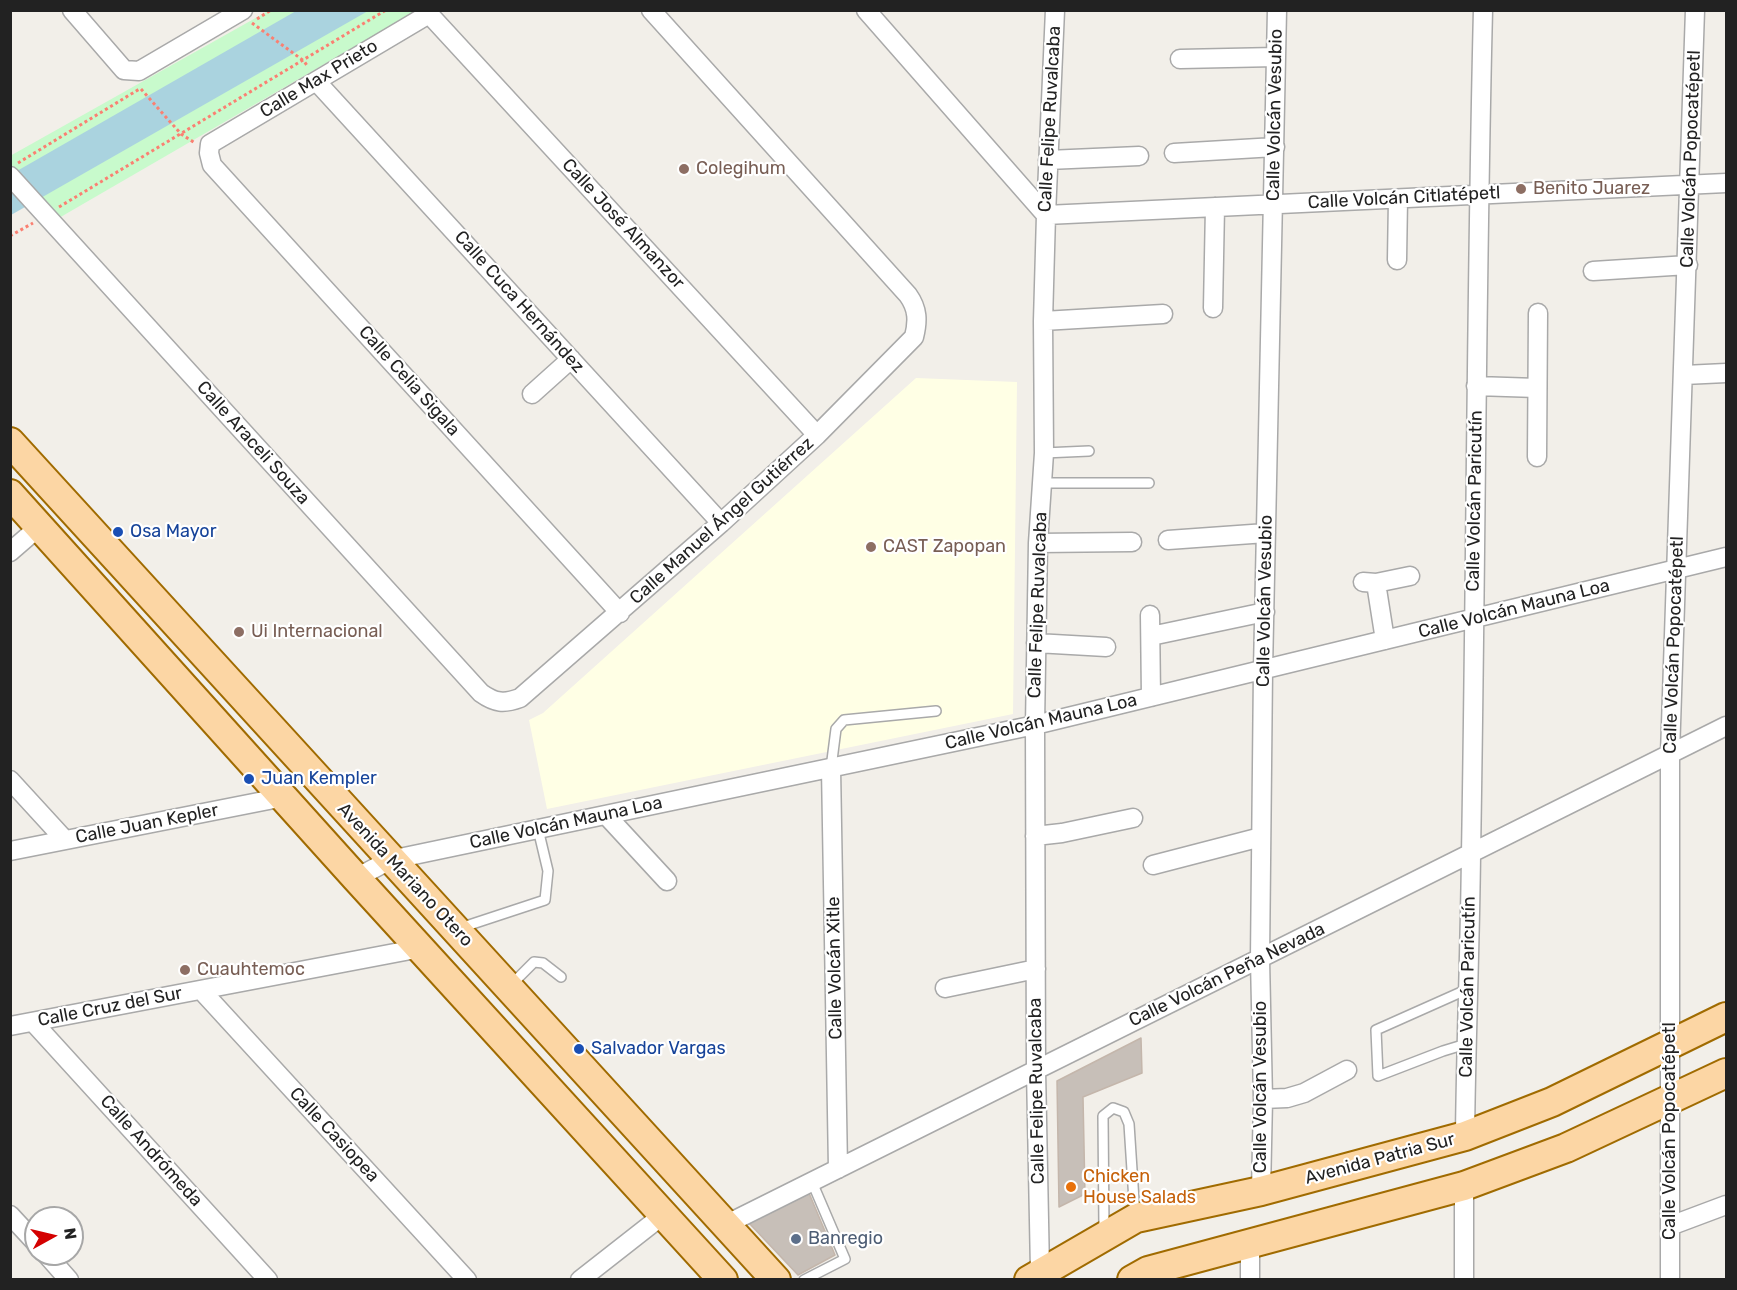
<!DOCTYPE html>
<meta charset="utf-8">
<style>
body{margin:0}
#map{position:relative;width:1737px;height:1290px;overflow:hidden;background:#f2efe9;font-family:Rubik,sans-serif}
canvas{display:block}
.frame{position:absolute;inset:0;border:12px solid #222;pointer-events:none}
.north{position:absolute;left:24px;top:1206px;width:60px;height:60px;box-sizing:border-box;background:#fff;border:2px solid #a7a7a7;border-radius:50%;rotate:82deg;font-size:16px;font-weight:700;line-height:24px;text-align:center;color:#222}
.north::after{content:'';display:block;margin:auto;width:21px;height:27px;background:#d40000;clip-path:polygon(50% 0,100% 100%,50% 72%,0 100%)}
</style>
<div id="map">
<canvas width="1737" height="1290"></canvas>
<div class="frame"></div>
<div class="north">N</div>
</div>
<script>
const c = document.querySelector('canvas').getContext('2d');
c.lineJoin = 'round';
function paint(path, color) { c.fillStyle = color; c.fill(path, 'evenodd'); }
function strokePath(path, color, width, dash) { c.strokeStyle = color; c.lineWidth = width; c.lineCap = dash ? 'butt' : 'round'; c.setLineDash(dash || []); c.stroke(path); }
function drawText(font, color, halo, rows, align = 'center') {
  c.font = font + ' Rubik,sans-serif'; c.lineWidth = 4.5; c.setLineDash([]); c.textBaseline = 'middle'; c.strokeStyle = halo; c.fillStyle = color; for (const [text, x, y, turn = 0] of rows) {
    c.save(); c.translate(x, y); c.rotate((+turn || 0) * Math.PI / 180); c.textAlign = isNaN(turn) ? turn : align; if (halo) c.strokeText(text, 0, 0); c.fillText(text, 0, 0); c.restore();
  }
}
paint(new Path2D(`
 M916 378 1017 382 1013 714 547 809 529 720 543 713Z`), '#ffffe5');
paint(new Path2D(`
 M268 11H416L52 222 11 170 10 156Z`), '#c8facc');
paint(new Path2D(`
 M296 11H368L11 215 10 175Z`), '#aad3df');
const building = new Path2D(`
 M1141 1038 1142 1073 1083 1097 1085 1194 1059 1207 1057 1081Z
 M809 1193 835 1255 798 1275 748 1222Z`);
paint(building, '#c7bfb8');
strokePath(building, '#c4b6ab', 1.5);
const service = new Path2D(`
 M1044 453 1089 451
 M1042 483H1149
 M831 768 836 729 844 720 936 711
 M460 928 545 900 548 871 538 829
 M512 984 534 962 543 963 561 977
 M1466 1044 1443 1051 1378 1076 1376 1030 1468 989
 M1104 1230 1103 1116 1113 1108 1124 1112 1129 1124 1135 1216
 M804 1280 845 1259 812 1182`);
const minor = new Path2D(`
 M72 10 124 70 139 71 243 10
 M866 10 1046 215 1726 183
 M1180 59 1276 57
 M316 81 721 523
 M1174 153 1275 147
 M1048 160 1139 156
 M10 176 481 693C495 703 504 704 520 698L721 523 817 435 914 337C918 321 918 309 908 295L651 10
 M1397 260 1398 199
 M1593 271 1688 265
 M1213 308 1215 207
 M1043 321 1163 314
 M1684 375 1726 373
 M1476 386 1537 388
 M532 394 571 359
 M1537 457 1538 313
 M1168 540 1266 533
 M1038 543 1132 542
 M10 552 40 526
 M1363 582 1376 583 1410 576
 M1376 583 1385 640
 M620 613 212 165 209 153 210 144 429 14 817 435
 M1150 615 1151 697
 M1151 636 1265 612
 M1036 643 1106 647
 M831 768 838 1169
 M10 780 65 840
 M606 815 667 881
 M1035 836 1062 833 1133 818
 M10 851 284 797
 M1153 865 1261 837
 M356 878 390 860 1035 725 1726 557
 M945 988 1036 969
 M201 990 467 1280
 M33 1022 268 1280
 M10 1026 421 948
 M1263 1099 1287 1098 1304 1093 1347 1070
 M1465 1136C1466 1042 1470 948 1471 854 1476 573 1476 291 1483 10
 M1261 1191 1263 1099 1260 959 1263 670 1277 10
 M10 1215 36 1243
 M727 1224 1726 726
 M1670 1226 1726 1205
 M1250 1244V1280
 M46 1254 69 1280
 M1040 1271 1036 1070 1035 725 1038 543 1044 453 1043 321 1046 215 1055 10
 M580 1280 663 1215
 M1464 1280V1186
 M1670 1280V754L1695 10`);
const primary = new Path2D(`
 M10 442 776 1280
 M10 494 356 878 723 1280
 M1029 1280 1136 1218 1261 1191 1465 1136 1552 1102 1726 1017
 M1132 1280 1148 1271 1464 1186 1566 1148 1726 1073`);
strokePath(service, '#a9a9a9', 12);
strokePath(minor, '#a9a9a9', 21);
strokePath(primary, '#a06b00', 32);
strokePath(new Path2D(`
 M257 19 271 10
 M252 23 304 61 308 67
 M141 89 181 134 195 143
 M18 163 141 88
 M59 207 386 10
 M10 236 33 223`), '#fa8072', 3, [3, 3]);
strokePath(service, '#fff', 9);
strokePath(minor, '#fff', 18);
strokePath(primary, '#fcd6a4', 28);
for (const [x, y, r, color] of [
 [684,169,6,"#8d6e63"],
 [1521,189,6,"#8d6e63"],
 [118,532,6,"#1a4fb4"],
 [871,547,6,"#8d6e63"],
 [239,632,6,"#8d6e63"],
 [249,779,6,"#1a4fb4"],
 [185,970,6,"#8d6e63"],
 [579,1049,6,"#1a4fb4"],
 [1071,1187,6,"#e8710a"],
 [796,1239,6,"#5c6f8a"]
]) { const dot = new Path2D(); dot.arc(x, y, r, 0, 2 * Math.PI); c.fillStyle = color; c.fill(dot); strokePath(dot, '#fff', 2); }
drawText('18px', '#222', '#fff', [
 ["Calle Max Prieto",319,79,-31],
 ["Calle Volcán Vesubio",1275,115,-89],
 ["Calle Felipe Ruvalcaba",1050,119,-87],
 ["Calle Volcán Popocatépetl",1691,159,-88],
 ["Calle Volcán Citlatépetl",1404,198,-3],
 ["Calle José Almanzor",623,224,47],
 ["Calle Cuca Hernández",519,302,48],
 ["Calle Celia Sigala",409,381,48],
 ["Calle Araceli Souza",253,443,48],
 ["Calle Volcán Paricutín",1475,501,-89],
 ["Calle Manuel Ángel Gutiérrez",722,521,-42],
 ["Calle Volcán Vesubio",1265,601,-89],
 ["Calle Felipe Ruvalcaba",1038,605,-88],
 ["Calle Volcán Mauna Loa",1514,609,-14],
 ["Calle Volcán Popocatépetl",1674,645,-88],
 ["Calle Volcán Mauna Loa",1041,722,-13],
 ["Calle Volcán Mauna Loa",566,823,-12],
 ["Calle Juan Kepler",147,824,-11],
 ["Avenida Mariano Otero",405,875,47],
 ["Calle Volcán Xitle",835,968,-91],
 ["Calle Volcán Peña Nevada",1227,975,-26],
 ["Calle Volcán Paricutín",1468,987,-89],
 ["Calle Cruz del Sur",110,1007,-11],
 ["Calle Volcán Vesubio",1261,1087,-90],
 ["Calle Felipe Ruvalcaba",1037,1091,-91],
 ["Calle Volcán Popocatépetl",1670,1131,-90],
 ["Calle Casiopea",334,1135,47],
 ["Calle Andrómeda",151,1151,48],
 ["Avenida Patria Sur",1380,1159,-15]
]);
drawText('18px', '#785e54', '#fff', [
 ["Colegihum",696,169],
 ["Benito Juarez",1533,189],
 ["CAST Zapopan",883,547],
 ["Ui Internacional",251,632],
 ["Cuauhtemoc",197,970]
], 'left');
drawText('18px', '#164399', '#fff', [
 ["Osa Mayor",130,532],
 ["Juan Kempler",261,779],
 ["Salvador Vargas",591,1049]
], 'left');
drawText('18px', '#c56008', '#fff', [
 ["Chicken",1083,1177],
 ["House Salads",1083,1198]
], 'left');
drawText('18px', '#4e5e75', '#fff', [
 ["Banregio",808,1239]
], 'left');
</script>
